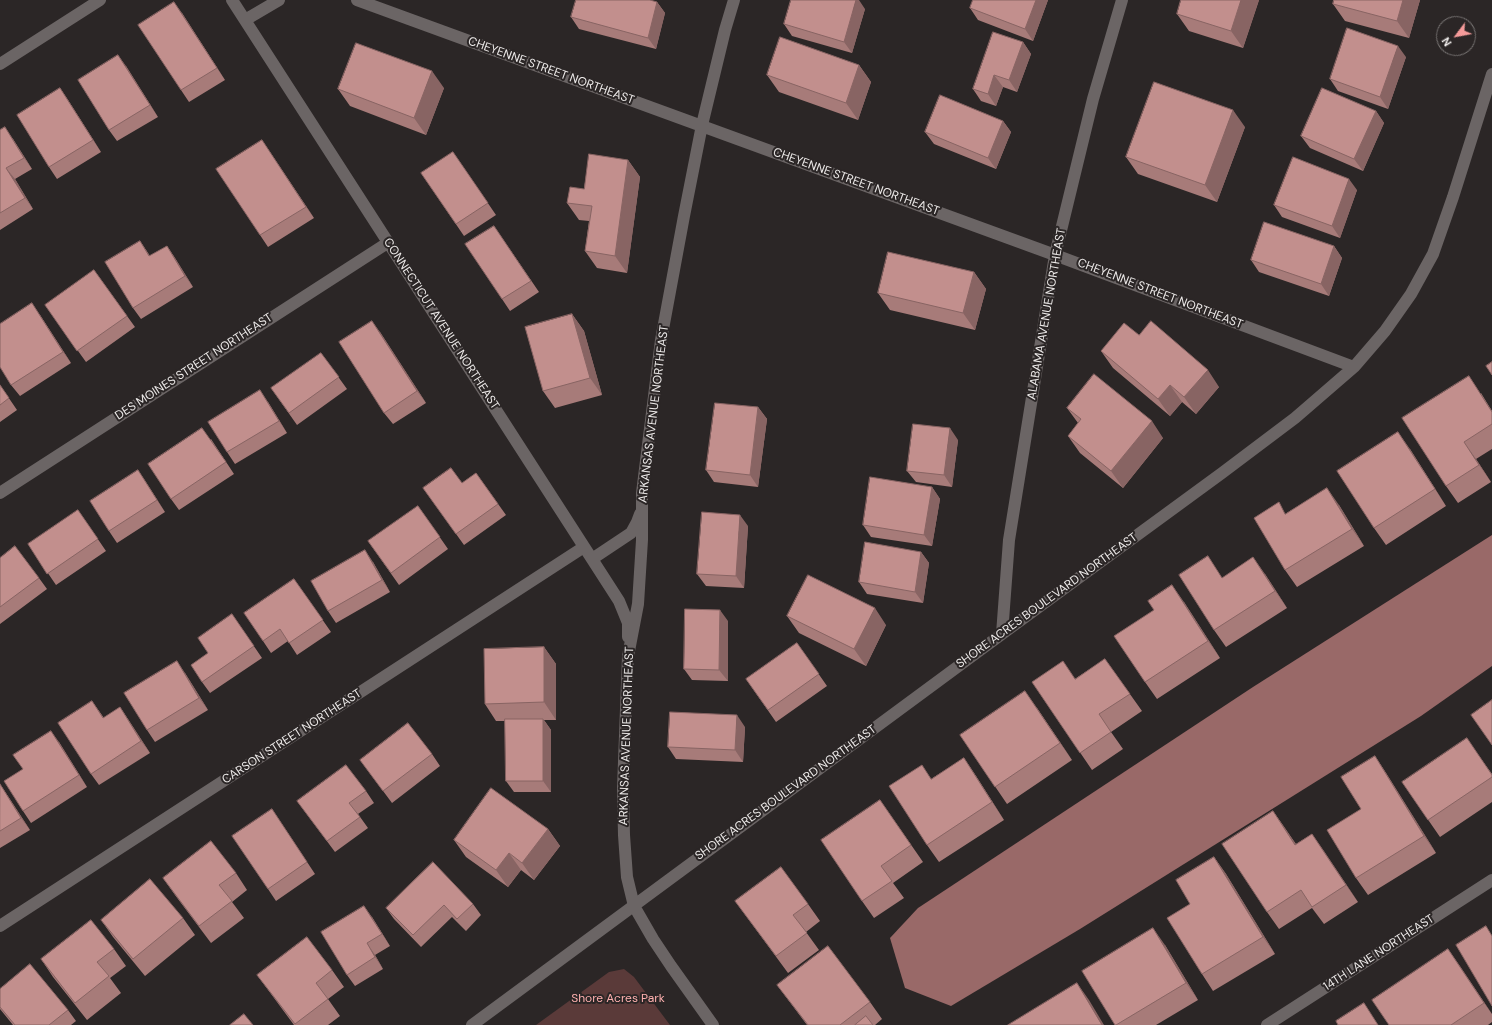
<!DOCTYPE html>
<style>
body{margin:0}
#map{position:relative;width:1492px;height:1025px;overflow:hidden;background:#2b2626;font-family:"DM Sans",sans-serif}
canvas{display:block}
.north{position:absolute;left:1436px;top:16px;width:40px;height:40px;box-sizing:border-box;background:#2b2626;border:1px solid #797574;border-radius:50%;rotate:238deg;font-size:11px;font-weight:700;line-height:16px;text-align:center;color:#eeebea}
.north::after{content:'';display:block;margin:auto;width:14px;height:18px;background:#f59b9a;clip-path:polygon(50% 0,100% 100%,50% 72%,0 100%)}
</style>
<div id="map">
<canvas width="1492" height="1025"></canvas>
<div class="north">N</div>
</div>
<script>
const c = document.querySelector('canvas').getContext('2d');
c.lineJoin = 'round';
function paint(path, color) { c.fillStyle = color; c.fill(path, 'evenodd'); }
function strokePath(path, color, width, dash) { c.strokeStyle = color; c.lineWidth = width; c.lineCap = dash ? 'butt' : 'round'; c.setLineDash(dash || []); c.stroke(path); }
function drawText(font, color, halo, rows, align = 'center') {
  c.font = font + ' "DM Sans",sans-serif'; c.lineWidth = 4; c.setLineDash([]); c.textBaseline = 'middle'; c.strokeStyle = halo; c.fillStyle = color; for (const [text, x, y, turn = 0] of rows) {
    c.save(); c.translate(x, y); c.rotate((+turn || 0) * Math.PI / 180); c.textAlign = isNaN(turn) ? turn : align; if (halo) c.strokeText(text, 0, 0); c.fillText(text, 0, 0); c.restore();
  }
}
paint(new Path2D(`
 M624 969 634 977 670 1025H536L609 972Z`), '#5a3a39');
paint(new Path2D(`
 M1492 535V666L1421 716 1080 929 951 1006 905 988 890 938 918 908 1253 687Z`), '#996968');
strokePath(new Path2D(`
 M232 0 619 601 628 623V637
 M357 0 1055 255 1354 367
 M245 20 279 0
 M0 64 100 0
 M0 493 389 242
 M592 559 631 533 637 522 640 514
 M1002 634 1009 540 1055 255 1093 99 1122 0
 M0 926 584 547
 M472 1025 1002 634 1222 473 1295 418 1354 367 1385 331 1411 294 1433 254 1453 197 1492 74
 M713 1025 671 966 653 939 634 906 627 877 624 835 623 788 628 656 638 604 642 540V493L661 340 684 216 702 125 725 30 734 0
 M1267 1025 1492 880`), '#6b6565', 12);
paint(new Path2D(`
 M973 0H1048L1033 41 978 20 970 8Z
 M1259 0 1243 48 1189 31 1177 14Z
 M1420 0 1409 38 1345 21 1333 4Z
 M657 2 665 13 656 49 579 29 571 17Z
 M865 9 852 53 792 36 784 24Z
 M182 13 225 80 189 102 181 90Z
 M1023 42 1031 54 1017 92 1003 87 996 106 981 101 973 89Z
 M1406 57 1388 109 1338 91 1330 79Z
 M859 65 871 82 858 120 779 92 767 75Z
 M126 66 158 117 117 141 109 130Z
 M60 88 68 100 101 152 57 179 49 167Z
 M444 88 426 135 350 106 338 89Z
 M1376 111 1384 123 1363 171 1310 148 1301 136Z
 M1003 121 1011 132 996 169 934 144 925 132Z
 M1245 127 1217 202 1138 174 1126 157Z
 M0 130 13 139 32 169 15 179 33 209 0 230Z
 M262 140 314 218 268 247 260 235Z
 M453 152 496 215 464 236 421 173Z
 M628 160 640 177 627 273 597 268 585 251 589 221 579 220 567 203 584 189Z
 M1357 190 1340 238 1282 217 1274 205Z
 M494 226 539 292 510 311 502 299Z
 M140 241 150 256 167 246 175 258 193 287 141 319 133 308Z
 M1334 246 1342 258 1329 296 1259 272 1251 260Z
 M94 270 135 327 86 362 45 305Z
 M974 272 986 289 975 330 890 310 878 293Z
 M572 314 584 331 602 395 555 408 543 391Z
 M40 315 71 363 20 396 11 385Z
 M380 332 426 403 393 424 384 413Z
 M1101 351 1219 387 1196 414 1182 402 1170 416 1113 368Z
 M321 353 347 389 297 425 271 388Z
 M0 385 17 410 0 422Z
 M1481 393 1492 411V449L1476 459 1491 482 1458 503 1446 486Z
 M268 402 287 433 235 464 227 452Z
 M758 407 767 419 758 487 714 482 706 470Z
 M1067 408 1163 438 1123 488 1080 453 1068 436 1078 423Z
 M211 439 234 474 179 510 171 499Z
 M958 440 952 487 916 482 907 471Z
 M1410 449 1446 506 1386 545 1374 528Z
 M138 470 165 512 117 543 109 531Z
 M476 473 506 515 464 545 423 488 462 483Z
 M932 487 940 499 932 546 871 537 863 525Z
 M1339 505 1364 546 1297 587 1285 570Z
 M418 506 448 549 399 585 368 541Z
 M78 510 106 551 56 585 28 544Z
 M748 526 744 588 706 586 697 574Z
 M921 552 929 563 923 603 867 594 859 582Z
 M0 558 39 578 47 589 0 624Z
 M373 562 390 592 336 623 328 611Z
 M1265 574 1287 608 1226 647 1214 630 1223 577Z
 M294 579 331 632 297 655 288 641 271 653 263 641Z
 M1184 602 1220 658 1157 699 1145 682Z
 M232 614 262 658 210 693 202 682Z
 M787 616 886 625 866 666 799 633Z
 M728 621V681L692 680 684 669Z
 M797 643 827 686 776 722 746 679Z
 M544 647 556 664V720H544L551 730V792H514L506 781 505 721H496L485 704Z
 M1105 659 1142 711 1111 732 1123 749 1092 770 1032 682 1075 679Z
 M185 673 208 710 155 742 147 730Z
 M92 701 104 718 120 707 150 753 99 785 91 774Z
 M1037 708 1072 760 1007 804 960 735Z
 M745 727 743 762 676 759 668 747Z
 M59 742 87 787 31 823 23 811V769Z
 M432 754 440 766 392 803 360 760Z
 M1375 756 1386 773 1436 853 1368 895 1356 878 1361 809Z
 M1479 756 1492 774V802L1440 837 1402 782Z
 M964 758 976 776 1004 820 939 862 927 845 932 779Z
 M0 784 30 830 0 848Z
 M366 791 374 803 358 814 368 828 335 852 297 801Z
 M880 800 923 862 893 883 904 898 874 918 862 901Z
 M272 809 315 874 276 901 268 889Z
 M1273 811 1296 844 1312 834 1358 902 1324 924 1312 908 1279 929 1267 912Z
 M548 829 560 846 534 880 521 870 508 887 466 857 454 840Z
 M1214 857 1226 874 1275 954 1213 991 1202 974 1190 904Z
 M236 873 247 890 232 902 244 918 211 943 175 895 163 878Z
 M735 901 808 904 820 921 806 932 819 950 788 973Z
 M473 904 481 915 466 931 452 917 421 947 394 919 386 908Z
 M372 917 390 946 375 955 383 969 355 986 347 975Z
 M183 918 195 935 145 976 113 937 101 920Z
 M1165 945 1198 1000 1156 1025H1115Z
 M114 949 126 966 110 978 121 993 87 1020 53 977 41 959Z
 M1448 949 1492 1014V1022L1488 1025H1389Z
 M332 970 344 987 328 999 340 1016 328 1025H294L257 975Z
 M777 985 870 1002 882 1019 875 1025H807Z
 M0 989 68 1010 76 1021 71 1025H13L0 1009Z`), '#a77b79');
paint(new Path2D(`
 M856 0H859L865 9 852 53 844 42Z
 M1036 0H1048L1033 41 1025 29Z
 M1241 0H1259L1243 48 1231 31Z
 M1403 0H1420L1409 38 1397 21Z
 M174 2 182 13 225 80 217 68Z
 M657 2 665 13 656 49 648 38Z
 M1023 42 1031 54 1017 92 1009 80Z
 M1398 46 1406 57 1388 109 1380 97Z
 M118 55 126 66 158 117 150 105Z
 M859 65 871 82 858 120 846 103Z
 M432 71 444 88 426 135 414 118Z
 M994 75 1003 87 996 106 988 94Z
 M60 88 68 100 101 152 93 140Z
 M1233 110 1245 127 1217 202 1205 185Z
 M1376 111 1384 123 1363 171 1354 159Z
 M1003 121 1011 132 996 169 988 158Z
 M5 127 13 139 32 169 24 158Z
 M262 140 314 218 306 207Z
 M628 160 640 177 627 273 615 256Z
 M6 168 15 179 33 209 25 198Z
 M1349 179 1357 190 1340 238 1332 226Z
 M140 241 148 253 157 268 149 256Z
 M167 246 175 258 193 287 185 276Z
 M1334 246 1342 258 1329 296 1321 284Z
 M974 272 986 289 975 330 963 313Z
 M32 303 40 315 71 363 63 352Z
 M572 314 584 331 602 395 590 378Z
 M372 321 380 332 426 403 417 391Z
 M1208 370 1219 387 1196 414 1184 397Z
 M1469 376 1492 411V412Z
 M1170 385 1182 402 1170 416 1158 399Z
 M260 390 268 402 287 433 279 421Z
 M758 407 767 419 758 487 750 475Z
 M1152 421 1163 438 1123 488 1111 471Z
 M950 428 958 440 952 487 944 475Z
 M1398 432 1410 449 1446 506 1435 489Z
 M1464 442 1476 459 1491 482 1479 465Z
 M138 470 146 482 165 512 157 500Z
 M932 487 940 499 932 546 924 535Z
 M1327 488 1339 505 1364 546 1352 529Z
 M740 515 748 526 744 588 736 576Z
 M365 550 373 562 390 592 382 580Z
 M921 552 929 563 923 603 915 592Z
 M1253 557 1265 574 1287 608 1275 591Z
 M1172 585 1184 602 1220 658 1208 641Z
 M875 608 886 625 866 666 854 649Z
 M720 610 728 621V681L719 670Z
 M544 647 556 664V720L544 702Z
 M177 661 185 673 208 710 199 698Z
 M1025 691 1037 708 1072 760 1060 743Z
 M120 707 128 719 150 753 141 741Z
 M737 715 745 727 743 762 735 750Z
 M543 719 551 730V792L543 781Z
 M51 731 59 742 87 787 79 775Z
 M1375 756 1386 773 1436 853 1424 836Z
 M964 758 976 776 1004 820 992 802Z
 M0 784 30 830 21 818Z
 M1273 811 1285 828 1307 862 1295 845Z
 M548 829 560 846 534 880 522 863Z
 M1312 834 1324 851 1358 902 1346 885Z
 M509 853 521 870 508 887 496 870Z
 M1214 857 1226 874 1275 954 1263 937Z
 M364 906 372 917 390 946 382 934Z
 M1153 928 1165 945 1198 1000 1186 983Z
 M367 943 375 955 383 969 375 957Z
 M1448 949 1460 966 1492 1014 1484 1003Z
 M1077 983 1089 1000 1104 1025H1102Z`), '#886463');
const building = new Path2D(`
 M576 0H650L657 2 648 38 571 17Z
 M791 0H856L844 42 784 24Z
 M973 0H1036L1025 29 970 8Z
 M1181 0H1241L1231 31 1177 14Z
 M1334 0H1403L1397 21 1333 4Z
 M174 2 217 68 181 90 138 25Z
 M1347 28 1398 46 1380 97 1330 79Z
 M993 32 1023 42 1009 80 994 75 988 94 973 89Z
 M780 37 859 65 846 103 767 75Z
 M356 43 432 71 414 118 338 89Z
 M118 55 150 105 109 130 78 80Z
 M1154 82 1233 110 1205 185 1126 157Z
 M60 88 93 140 49 167 17 115Z
 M1322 88 1376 111 1354 159 1301 136Z
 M940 95 1003 121 988 158 925 132Z
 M5 127 24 158 6 168 25 198 0 213V130Z
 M262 140 306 207 260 235 216 169Z
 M453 152 488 203 456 224 421 173Z
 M589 154 628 160 615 256 585 251 592 206 567 203 570 187 584 189Z
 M1293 157 1349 179 1332 226 1274 205Z
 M1264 222 1334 246 1321 284 1251 260Z
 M494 226 531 281 502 299 465 244Z
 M140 241 149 256 167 246 185 276 133 308 105 262Z
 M888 252 974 272 963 313 878 293Z
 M94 270 127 316 77 351 45 305Z
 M32 303 63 352 11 385 0 367V324Z
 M572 314 590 378 543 391 525 327Z
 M372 321 417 391 384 413 339 342Z
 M1151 321 1208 370 1184 397 1170 385 1158 399 1101 351 1124 323 1139 335Z
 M321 353 339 377 289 413 271 388Z
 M1492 362V375L1486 366Z
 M1094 374 1152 421 1111 471 1068 436 1081 419 1067 408Z
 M1469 376 1492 412V424L1464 442 1479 465 1446 486 1402 418Z
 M0 385 9 398 0 405Z
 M260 390 279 421 227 452 208 422Z
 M715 403 758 407 750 475 706 470Z
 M913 424 950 428 944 475 907 471Z
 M202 428 226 462 171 499 148 464Z
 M1398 432 1435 489 1374 528 1337 471Z
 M451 468 462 483 476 473 498 504 456 534 423 488Z
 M138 470 157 500 109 531 90 501Z
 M870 477 932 487 924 535 863 525Z
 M1327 488 1352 529 1285 570 1254 518 1279 502 1285 514Z
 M418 506 440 537 391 573 368 541Z
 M78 510 98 539 47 574 28 544Z
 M702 512 740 515 736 576 697 574Z
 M865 542 921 552 915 592 859 582Z
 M15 546 39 578 0 607V558Z
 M365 550 382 580 328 611 311 581Z
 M1208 556 1222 578 1253 557 1275 591 1214 630 1179 575Z
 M808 575 875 608 854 649 787 616Z
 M294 579 323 620 289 643 280 629 263 641 244 613Z
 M1172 585 1208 641 1145 682 1114 636 1154 610 1148 601Z
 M685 609 720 610 719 670 684 669Z
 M232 614 254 646 202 682 191 665 208 653 198 638Z
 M797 643 819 674 768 710 746 679Z
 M544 647V702L485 704 484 649Z
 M1105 659 1130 694 1099 714 1111 732 1080 753 1032 682 1063 661 1075 679Z
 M177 661 199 698 147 730 124 693Z
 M1025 691 1060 743 995 787 960 735Z
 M1492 700V745L1471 715Z
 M92 701 103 718 120 707 141 741 91 774 58 723Z
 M670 712 737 715 735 750 668 747Z
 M505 719H543V781H506Z
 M408 723 432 754 383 791 360 760Z
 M51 731 79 775 23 811 4 781 23 769 13 755Z
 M1467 738 1492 775V777L1428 820 1402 782Z
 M1375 756 1424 836 1356 878 1327 830 1361 809 1341 777Z
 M964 758 992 802 927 845 889 786 922 765 931 779Z
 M346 765 366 791 349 803 360 817 327 841 297 801Z
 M0 784 21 818 0 831Z
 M491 788 548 829 522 863 509 853 496 870 454 840Z
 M880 800 911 845 881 866 892 881 862 901 821 840Z
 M272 809 307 862 268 889 232 836Z
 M1273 811 1295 845 1312 834 1346 885 1312 907 1301 890 1267 912 1222 844Z
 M211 841 236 873 219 885 232 901 199 926 163 878Z
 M1214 857 1263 937 1202 974 1167 918 1190 904 1176 880Z
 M433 862 473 904 457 919 444 905 413 935 386 908Z
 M781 867 808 904 793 915 807 933 776 956 735 901Z
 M150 879 183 918 133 959 101 920Z
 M364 906 382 934 367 943 375 957 347 975 321 932Z
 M91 920 114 949 97 962 109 976 75 1003 41 959Z
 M1486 926 1492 936V1006L1456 945Z
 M1153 928 1186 983 1116 1025H1115L1082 971Z
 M307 937 332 970 316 983 328 999 295 1024 257 975Z
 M828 946 870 1002 840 1025H808L777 985Z
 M1448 949 1484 1003 1451 1025H1389L1372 1000Z
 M30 964 68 1010 49 1025H15L0 1007V989Z
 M1077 983 1102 1025H1008Z
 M1364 1003 1378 1025H1338L1336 1021Z
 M244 1014 253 1025H230Z
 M866 1016 873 1025H855Z`);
paint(building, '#c28f8d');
strokePath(building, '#886463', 1);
drawText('12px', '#eeebea', '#2b2626', [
 ["CHEYENNE STREET NORTHEAST",551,71,20],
 ["CHEYENNE STREET NORTHEAST",856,182,20],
 ["CHEYENNE STREET NORTHEAST",1160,294,21],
 ["ALABAMA AVENUE NORTHEAST",1047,314,-80],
 ["CONNECTICUT AVENUE NORTHEAST",441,324,57],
 ["DES MOINES STREET NORTHEAST",194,367,-33],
 ["ARKANSAS AVENUE NORTHEAST",654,414,-83],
 ["SHORE ACRES BOULEVARD NORTHEAST",1047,601,-36],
 ["ARKANSAS AVENUE NORTHEAST",627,736,-88],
 ["CARSON STREET NORTHEAST",292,737,-33],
 ["SHORE ACRES BOULEVARD NORTHEAST",786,793,-36],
 ["14TH LANE NORTHEAST",1379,953,-33]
]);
drawText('12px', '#feb0af', '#2b2626', [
 ["Shore Acres Park",618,999]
]);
</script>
